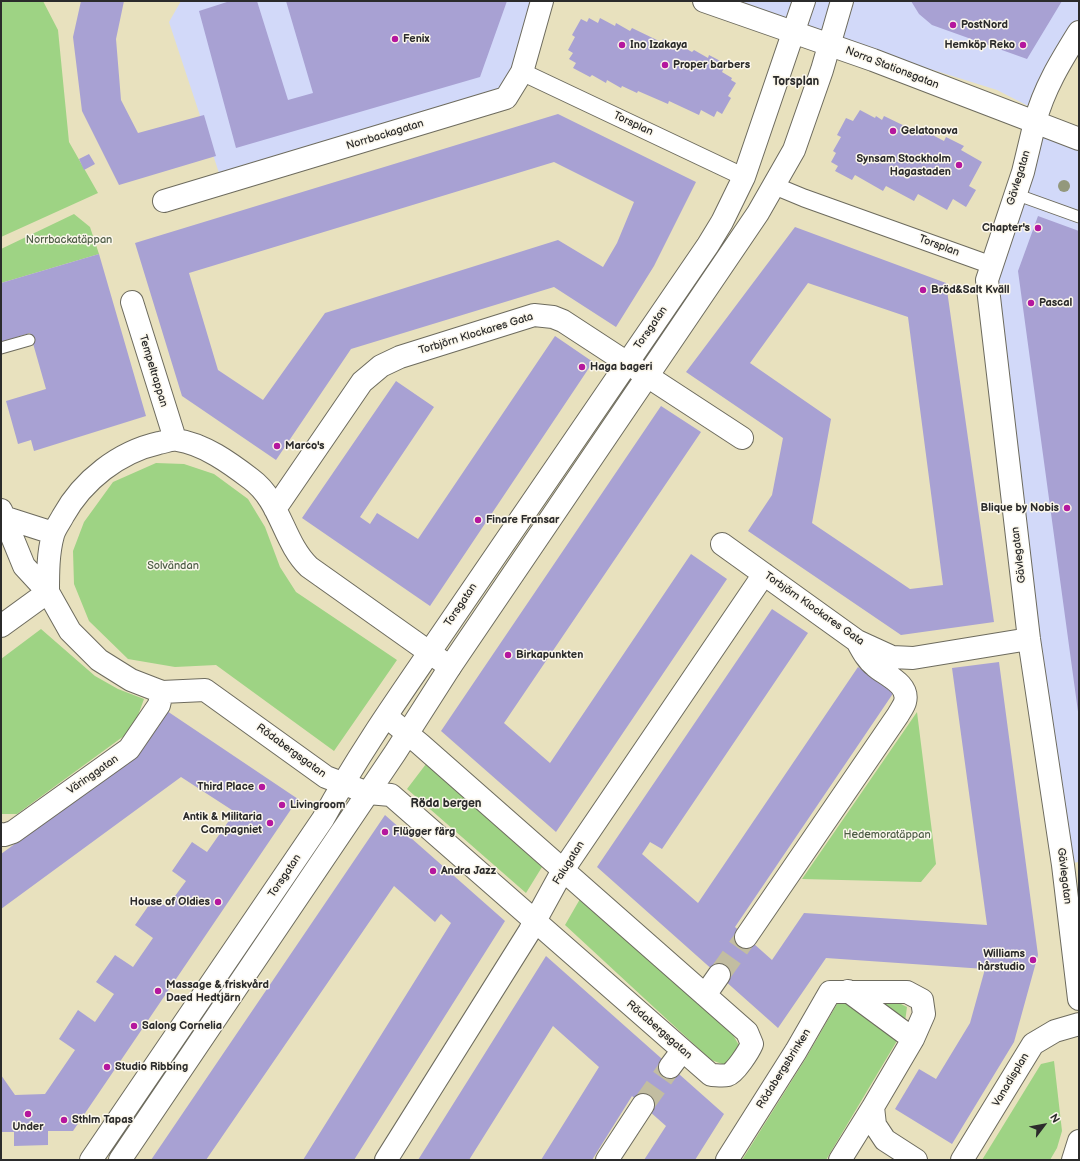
<!DOCTYPE html>
<meta charset="utf-8">
<style>
body{margin:0}
#map{position:relative;width:1080px;height:1161px;overflow:hidden;background:#e8e1be;font-family:"Balsamiq Sans",sans-serif}
canvas{display:block}
.frame{position:absolute;inset:0;border:2px solid #2b2b2b;pointer-events:none}
.north{position:absolute;left:1024px;top:1105px;width:40px;height:40px;-webkit-text-stroke:3px #fbf7ec;paint-order:stroke;rotate:58deg;font-size:11px;font-weight:700;line-height:16px;text-align:center;color:#2b2b2b}
.north::after{content:'';display:block;margin:auto;width:14px;height:18px;background:#2b2b2b;clip-path:polygon(50% 0,100% 100%,50% 72%,0 100%)}
</style>
<div id="map">
<canvas width="1080" height="1161"></canvas>
<div class="frame"></div>
<div class="north">N</div>
</div>
<script>
const c = document.querySelector('canvas').getContext('2d');
c.lineJoin = 'round';
function paint(path, color) { c.fillStyle = color; c.fill(path, 'evenodd'); }
function strokePath(path, color, width, dash) { c.strokeStyle = color; c.lineWidth = width; c.lineCap = dash ? 'butt' : 'round'; c.setLineDash(dash || []); c.stroke(path); }
function drawText(font, color, halo, rows, align = 'center') {
  c.font = font + ' "Balsamiq Sans",sans-serif'; c.lineWidth = 3; c.setLineDash([]); c.textBaseline = 'middle'; c.strokeStyle = halo; c.fillStyle = color; for (const [text, x, y, turn = 0] of rows) {
    c.save(); c.translate(x, y); c.rotate((+turn || 0) * Math.PI / 180); c.textAlign = isNaN(turn) ? turn : align; if (halo) c.strokeText(text, 0, 0); c.fillText(text, 0, 0); c.restore();
  }
}
paint(new Path2D(`
 M181 1H540L515 93 222 182 169 22Z
 M713 1H1079V20L1047 74 1035 108 1079 130V862L1064 864 978 270 1034 109 997 90Z`), '#d2d9f9');
paint(new Path2D(`
 M1 1H43L58 30 69 142 98 193 1 237Z
 M74 214 90 227 99 254 1 283V249Z
 M156 463 184 464 214 474 248 499 265 527 280 567 296 592 397 660 334 751 216 665 175 667 128 659 89 621 74 584 73 551 84 522 113 482Z
 M41 629 95 676 118 689 144 699 137 718 128 733 17 814H1V659Z
 M917 712 936 864 921 882 802 879Z
 M426 764 542 867 526 893 407 789Z
 M580 899 733 1035 740 1047 725 1065 711 1060 565 925Z
 M895 1001 907 1007 904 1029 826 1160H742L806 1058 837 1004Z
 M1054 1061 1062 1131 1057 1148 1050 1160H982L1041 1064Z`), '#9ed384');
paint(new Path2D(`
 M81 1H124L116 39 121 100 138 133 204 115 216 156 119 185 82 111 73 37Z
 M230 1H257L288 100 313 93 286 1H507L480 77 236 148 199 11Z
 M911 1H1062L1027 59 932 25 919 14Z
 M589 18 598 23 600 18 615 26 616 23 630 31 632 28 661 42 663 39 677 47 678 44 692 52 694 50 708 58 709 55 726 64 722 72 732 78 731 80 736 83 728 96 731 98 722 114 717 111 714 117 701 110 699 115 669 101 668 104 638 91 637 93 622 86 621 88 607 80 606 83 592 75 590 77 573 68 576 63 569 59 573 53 568 50 575 37 572 35 581 19 587 22Z
 M860 110 875 118 876 116 882 120 884 116 913 130 915 126 944 141 946 137 964 146 961 150 982 162 969 186 976 190 966 207 953 199 947 210 918 194 914 201 886 186 883 191 855 175 852 180 835 171 838 166 831 162 836 153 833 151 841 137 837 135 846 118 853 121Z
 M558 114 696 182 654 266 616 327 554 287 351 349 276 460 182 396 135 243ZM554 162 634 202 617 243 603 267 558 240 325 313 263 400 218 370 189 273Z
 M89 154 95 164 84 170 79 159Z
 M1038 216 1079 231V719L1018 271Z
 M795 227 946 283 994 622 901 635 748 531 772 495 783 438 686 372ZM808 283 908 317 943 585 910 589 812 523 831 419 750 363Z
 M99 254 146 416 34 451 31 440 18 444 6 401 46 389 30 333 1 342V283Z
 M555 336 593 362 430 606 302 518 396 381 434 407 360 517 370 524 377 513 418 539Z
 M661 406 701 432 504 723 550 763 691 554 727 579 556 832 441 731Z
 M772 609 808 633 662 849 650 842 642 854 698 903 858 667 894 692 735 927 772 960 804 913 987 925 952 668 999 662 1038 955 1014 1042 952 1144 895 1109 919 1069 936 1079 970 1023 985 969 826 958 778 1028 597 867Z
 M167 711 298 799 73 1131H48V1145L14 1146V1132H1V1075L15 1095 45 1094 75 1050 59 1039 78 1010 95 1022 114 994 96 982 115 955 133 967 153 938 135 925 154 898 167 907 186 881 172 871 192 842 207 852 235 812 181 777 1 909V854L139 753Z
 M385 815 505 921 354 1160H303L451 923 441 914 435 922 394 886 206 1160H151Z
 M546 956 724 1114 695 1160H644L666 1126 632 1096 592 1160H541L599 1067 553 1026 469 1160H418Z`), '#a8a1d3');
strokePath(new Path2D(`
 M719 975 746 937
 M643 1105 670 1067`), '#c2bda1', 22, [22, 11]);
const service = new Path2D(`
 M1015 194 1079 217
 M1 348 29 340`);
const pedestrian = new Path2D(`
 M522 72 744 177
 M775 186 804 198 991 265`);
const minor = new Path2D(`
 M1035 122 1023 172 987 280 1029 639 1063 865 1079 999
 M164 201 506 98 522 72 542 1
 M132 302 175 439
 M275 509 362 382 381 366 400 357 534 315 553 317 563 321 742 438
 M1 510 24 566 48 592 70 631 99 660 131 680 162 692 205 690 326 777 368 793 391 795 711 1075C716 1075 723 1076 728 1075 735 1073 749 1051 752 1044L747 1032 420 744 387 717
 M3 517 53 533
 M722 544 857 641 892 657 913 658 1029 639
 M48 592C48 573 48 553 53 535 55 528 60 522 63 516 83 480 119 452 159 443 165 442 171 439 177 440 204 444 230 463 251 479 281 501 283 542 309 567L450 667
 M1 626 48 592
 M1 834 4 835 13 832 129 749 159 705 162 692
 M746 937 898 715C900 711 904 706 905 702 910 684 885 675 875 666 867 660 862 650 857 641
 M848 991 913 1039
 M705 995 719 975
 M670 1067 682 1051
 M386 1160 529 932 563 870 764 574
 M607 1160 643 1105
 M727 1160 796 1051 830 992H907L922 1000 924 1014 913 1039 873 1107 875 1125 885 1140 916 1160
 M840 1160 873 1107
 M962 1160 1033 1044 1055 1031 1079 1024
 M1073 1160 1079 1141`);
const tertiary = new Path2D(`
 M704 1 873 60 1079 139
 M1035 122C1044 88 1061 61 1079 32`);
const secondary = new Path2D(`
 M91 1160 323 819C362 747 411 680 457 612 540 489 625 368 708 245L722 222 744 177 804 1
 M120 1160 395 753 450 667 758 213 794 150 822 70 842 1`);
strokePath(service, '#6d6b5e', 13);
strokePath(pedestrian, '#6d6b5e', 19);
strokePath(minor, '#6d6b5e', 24);
strokePath(tertiary, '#6d6b5e', 24);
strokePath(secondary, '#6d6b5e', 24);
strokePath(service, '#fff', 11);
strokePath(pedestrian, '#fff', 17);
strokePath(minor, '#fff', 22);
strokePath(tertiary, '#fff', 22);
strokePath(secondary, '#fff', 22);
c.fillStyle = '#93987c';
for (const [x, y] of [
 [1064,186]
]) { c.beginPath(); c.arc(x, y, 6, 0, 2 * Math.PI); c.fill(); }
for (const [x, y, r, color] of [
 [953,25,4,"#b5179e"],
 [395,39,4,"#b5179e"],
 [622,45,4,"#b5179e"],
 [1023,45,4,"#b5179e"],
 [665,65,4,"#b5179e"],
 [893,131,4,"#b5179e"],
 [959,165,4,"#b5179e"],
 [1038,228,4,"#b5179e"],
 [923,290,4,"#b5179e"],
 [1031,303,4,"#b5179e"],
 [582,367,4,"#b5179e"],
 [277,446,4,"#b5179e"],
 [1067,508,4,"#b5179e"],
 [478,520,4,"#b5179e"],
 [508,655,4,"#b5179e"],
 [262,787,4,"#b5179e"],
 [282,805,4,"#b5179e"],
 [270,823,4,"#b5179e"],
 [385,832,4,"#b5179e"],
 [433,871,4,"#b5179e"],
 [218,902,4,"#b5179e"],
 [1033,960,4,"#b5179e"],
 [158,991,4,"#b5179e"],
 [134,1026,4,"#b5179e"],
 [107,1067,4,"#b5179e"],
 [28,1114,4,"#b5179e"],
 [64,1120,4,"#b5179e"]
]) { const dot = new Path2D(); dot.arc(x, y, r, 0, 2 * Math.PI); c.fillStyle = color; c.fill(dot); strokePath(dot, '#fbf7ec', 1.5); }
drawText('bold 11px', '#2b2b2b', '#fbf7ec', [
 ["PostNord",961,25],
 ["Fenix",403,39],
 ["Ino Izakaya",630,45],
 ["Hemköp Reko",1015,45,"right"],
 ["Proper barbers",673,65],
 ["Gelatonova",901,131],
 ["Synsam Stockholm",951,159,"right"],
 ["Hagastaden",951,172,"right"],
 ["Chapter's",1030,228,"right"],
 ["Bröd&Salt Kväll",931,290],
 ["Pascal",1039,303],
 ["Haga bageri",590,367],
 ["Marco's",285,446],
 ["Blique by Nobis",1059,508,"right"],
 ["Finare Fransar",486,520],
 ["Birkapunkten",516,655],
 ["Third Place",254,787,"right"],
 ["Livingroom",290,805],
 ["Antik & Militaria",262,817,"right"],
 ["Compagniet",262,830,"right"],
 ["Flügger färg",393,832],
 ["Andra Jazz",441,871],
 ["House of Oldies",210,902,"right"],
 ["Williams",1025,954,"right"],
 ["hårstudio",1025,967,"right"],
 ["Massage & friskvård",166,985],
 ["Daed Hedtjärn",166,998],
 ["Salong Cornelia",142,1026],
 ["Studio Ribbing",115,1067],
 ["Sthlm Tapas",72,1120],
 ["Under",28,1127,"center"]
], 'left');
drawText('11px', '#2b2b2b', '#fbf7ec', [
 ["Norra Stationsgatan",892,68,21],
 ["Torsplan",633,124,25],
 ["Norrbackagatan",385,135,-17],
 ["Gävlegatan",1019,178,-73],
 ["Torsplan",939,246,20],
 ["Torsgatan",651,328,-55],
 ["Torbjörn Klockares Gata",476,334,-17],
 ["Tempeltrappan",153,371,73],
 ["Gävlegatan",1019,555,-97],
 ["Torsgatan",461,605,-56],
 ["Torbjörn Klockares Gata",814,609,35],
 ["Rödabergsgatan",291,751,36],
 ["Väringgatan",93,775,-35],
 ["Falugatan",569,863,-58],
 ["Torsgatan",285,876,-56],
 ["Gävlegatan",1064,876,83],
 ["Rödabergsgatan",659,1030,41],
 ["Rödabergsbrinken",784,1069,-58],
 ["Vanadisplan",1011,1080,-59]
]);
drawText('11px', '#4e5d46', '#fbf7ec', [
 ["Norrbackatäppan",69,240],
 ["Solvändan",173,566],
 ["Hedemoratäppan",887,835]
]);
drawText('bold 12px', '#2b2b2b', '#fbf7ec', [
 ["Torsplan",796,82],
 ["Röda bergen",446,804]
]);
</script>
